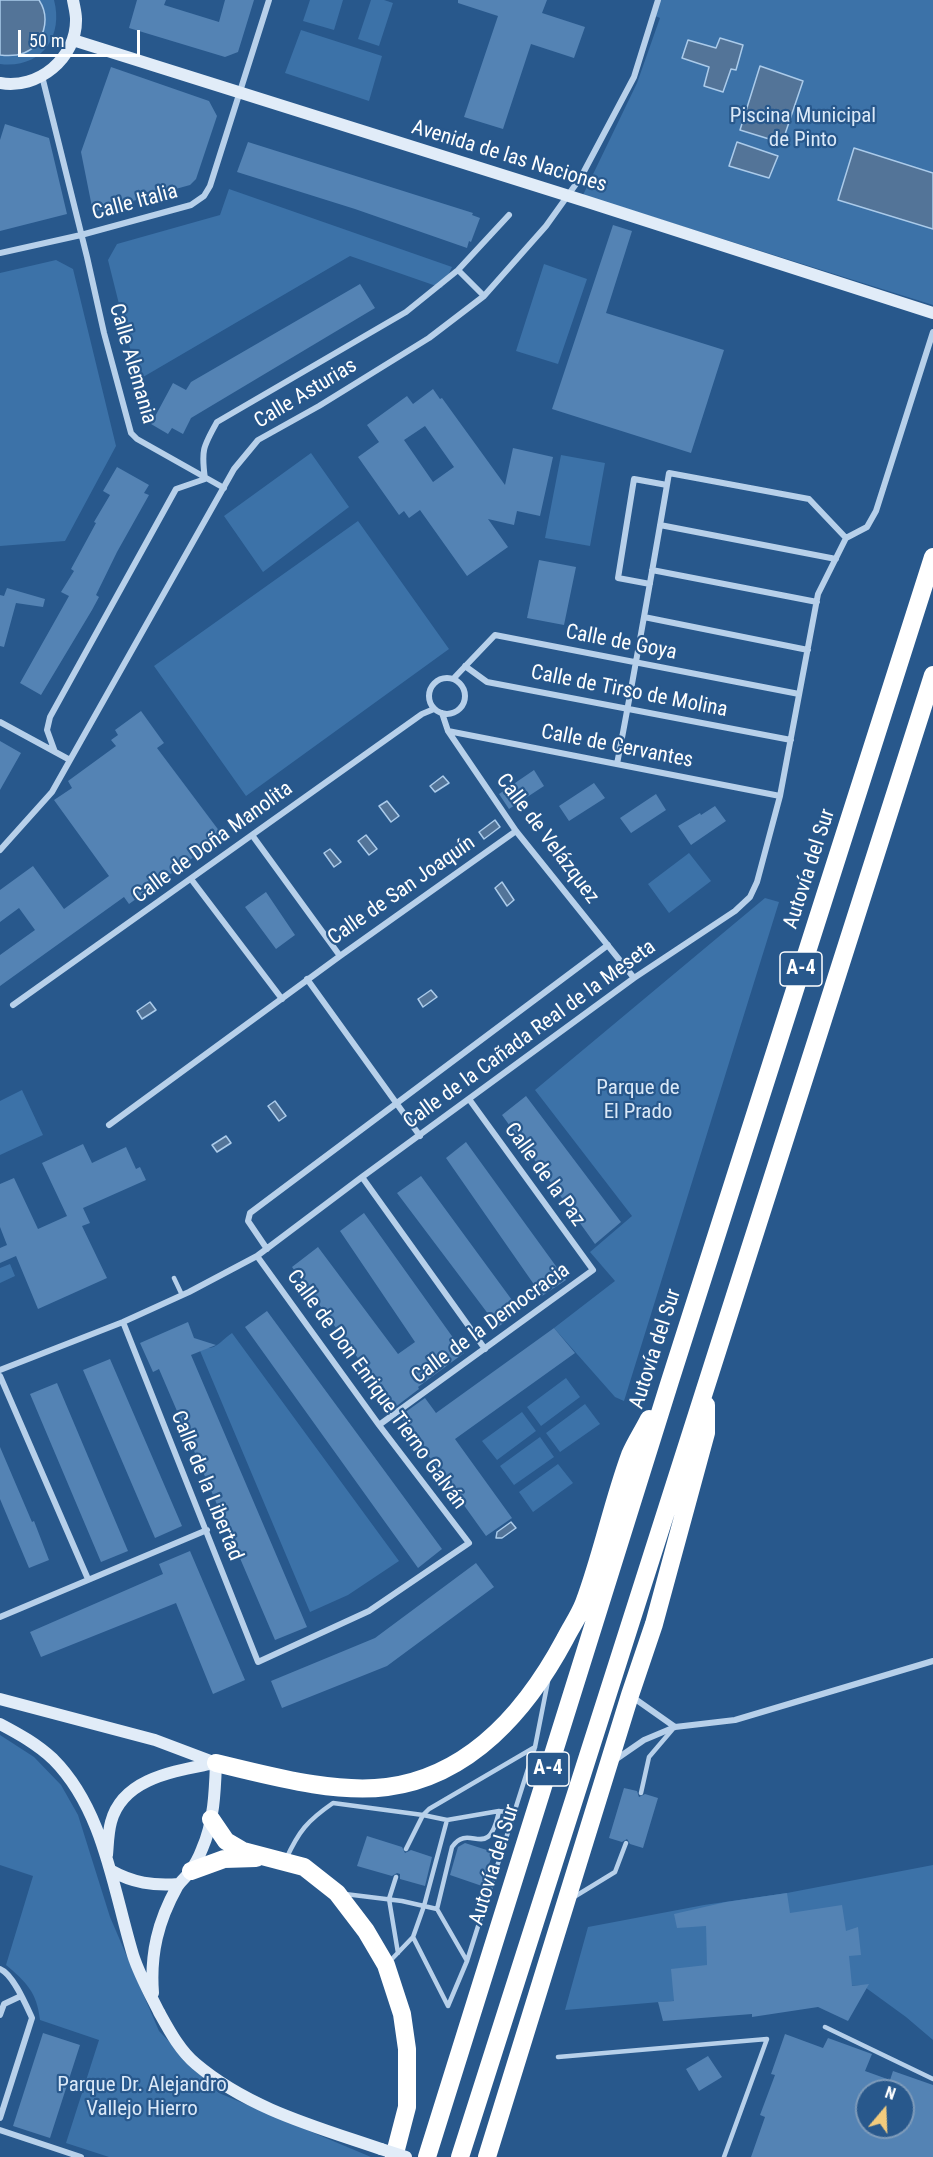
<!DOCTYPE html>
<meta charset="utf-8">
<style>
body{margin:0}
#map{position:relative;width:933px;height:2157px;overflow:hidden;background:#28588c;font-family:"Roboto Condensed",sans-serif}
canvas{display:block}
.north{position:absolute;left:855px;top:2079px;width:60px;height:60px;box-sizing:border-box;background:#28588c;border:2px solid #7e9bba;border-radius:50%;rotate:19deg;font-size:16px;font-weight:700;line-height:24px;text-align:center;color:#fff}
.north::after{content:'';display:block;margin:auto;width:21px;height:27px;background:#f2cb7d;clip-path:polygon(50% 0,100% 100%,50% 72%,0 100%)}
.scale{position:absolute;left:18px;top:30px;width:122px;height:27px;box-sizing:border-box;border:3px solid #fff;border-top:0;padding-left:8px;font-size:18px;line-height:21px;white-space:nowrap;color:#fff;-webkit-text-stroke:4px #28588c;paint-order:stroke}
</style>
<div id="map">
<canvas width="933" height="2157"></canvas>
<div class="north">N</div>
<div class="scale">50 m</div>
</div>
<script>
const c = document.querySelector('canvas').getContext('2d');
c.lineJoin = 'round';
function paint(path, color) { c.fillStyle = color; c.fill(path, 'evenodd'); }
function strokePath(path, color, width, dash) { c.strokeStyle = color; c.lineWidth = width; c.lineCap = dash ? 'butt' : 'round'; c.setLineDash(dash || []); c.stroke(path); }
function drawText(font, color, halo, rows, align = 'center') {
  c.font = font + ' "Roboto Condensed",sans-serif'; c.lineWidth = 4.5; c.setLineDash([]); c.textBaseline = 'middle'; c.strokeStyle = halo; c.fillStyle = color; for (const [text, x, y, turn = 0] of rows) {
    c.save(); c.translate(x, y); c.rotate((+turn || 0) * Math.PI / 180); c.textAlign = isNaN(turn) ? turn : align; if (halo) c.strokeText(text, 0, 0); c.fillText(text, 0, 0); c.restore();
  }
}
paint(new Path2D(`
 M39 0H54C64 38 40 69 0 64V55C15 56 35 54 41 37 44 29 42 13 42 4Z
 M310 0H343L334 30 303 21Z
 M371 0H384L393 3 379 46 358 39Z
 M660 0H933V305L583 195 637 83 660 18 653 15Z
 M301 30 382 56 369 101 285 73Z
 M229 189 452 267 442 288 350 256 138 380 108 260 117 244 220 215Z
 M56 260 73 269 116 446 65 541 0 546V273Z
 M544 264 587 279 558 364 516 351Z
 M311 453 349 507 263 572 224 516Z
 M561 455 605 463 590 546 545 538Z
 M358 521 449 649 246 796 154 666Z
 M689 853 711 881 669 913 648 884Z
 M765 898 779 902 624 1401 615 1397 554 1328 615 1281 590 1252 632 1216 535 1090Z
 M22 1090 43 1135 0 1155V1101Z
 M10 1264 15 1276 0 1283V1268Z
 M232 1333 399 1561 348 1595 310 1612 198 1346C215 1353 220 1341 232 1333Z
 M566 1378 580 1397 541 1426 527 1407Z
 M585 1404 600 1424 560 1452 546 1433Z
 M522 1412 536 1431 497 1460 482 1441Z
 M540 1437 554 1457 514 1485 500 1466Z
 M558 1464 573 1483 533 1512 519 1492Z
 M0 1735 34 1757 61 1785 78 1815 110 1917 159 2031 219 2093 371 2157H109L66 2143 99 2040 40 2020C37 1992 26 1982 6 1965L33 1876 0 1865Z
 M933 1865V2040L906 2017 862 1985 565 2010 588 1927 704 1905 787 1893Z`), '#3c72a8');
const water = new Path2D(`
 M0 0H39C51 18 44 45 24 53 16 56 8 56 0 55Z
 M720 38 743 45 736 70 731 69 723 92 704 86 709 67 682 58 688 40 716 48Z
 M760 66 803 81 782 143 740 130Z
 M737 142 778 156 769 178 729 166Z
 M854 148 933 173V229L838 200Z
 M443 776 449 783 435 792 430 786Z
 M387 801 399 816 391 822 379 806Z
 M495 820 500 827 484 839 479 832Z
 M366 835 377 849 369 855 358 841Z
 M330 849 341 862 334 867 324 853Z
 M502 882 514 900 507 906 495 888Z
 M431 990 437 997 423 1007 418 999Z
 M150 1002 156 1010 142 1019 137 1011Z
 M275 1101 286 1116 279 1121 268 1106Z
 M226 1136 231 1143 217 1152 212 1145Z
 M511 1522 516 1528 502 1538H496L497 1532Z`);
paint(water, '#537498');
strokePath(water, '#abcbea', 1.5);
paint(new Path2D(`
 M137 0H166L164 5 219 22 225 0H254L238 52 225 57 129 28Z
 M458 0H547L542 13 585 27 574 58 531 44 503 129 464 117 498 16 458 3Z
 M111 67 209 101 217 116 196 179 190 185 93 212 81 152Z
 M5 124 49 138 67 214 0 231V140Z
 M248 142 473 213 472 215 480 218 471 242 469 241 467 248 355 209 237 172Z
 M613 225 632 231 606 313 724 350 691 453 552 409Z
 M360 284 375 308 191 418 183 434 172 428 168 434 151 424 173 383 186 390 191 382Z
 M433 389 440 399 442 398 505 485 513 448 553 457 540 516 517 511 514 525 488 519 508 547 467 576 420 510 409 518 404 511 399 515 358 457 379 442 367 425 407 396 413 404ZM425 426 454 467 433 482 404 440Z
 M117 467 149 485 144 493 149 495 117 552 96 595 99 597 92 610 41 695 20 683 69 596 61 592 74 571 71 569 96 523 94 522 110 495 103 491Z
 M539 560 576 567 564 625 527 618Z
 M7 588 45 599 43 607 16 603 4 647 0 646V595L4 596Z
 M141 711 164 743 157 748 223 836 129 904 124 897 0 986V955L35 930 19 908 0 922V890L33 866 64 909 109 876 54 800 72 788 68 781 116 746 111 740 118 735 115 730Z
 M0 741 21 753 0 790Z
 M534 770 544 786 509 809 499 794Z
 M594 783 605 798 569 821 559 806Z
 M656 794 666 810 631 833 620 818Z
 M715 806 726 821 691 845 678 826 700 813 701 815Z
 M266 892 295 935 276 949 245 907Z
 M526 1096 621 1222 595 1244 502 1115Z
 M466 1142 566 1280 542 1296 446 1158Z
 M83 1144 92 1163 126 1147 136 1169 140 1167 146 1180 83 1208 90 1223 82 1226 107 1278 38 1309 16 1256 0 1263V1248L7 1245 0 1227V1184L14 1178 38 1229 67 1216 42 1163Z
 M421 1176 520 1311 498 1327 397 1193Z
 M364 1213 464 1353 418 1387 419 1389 394 1408 292 1267 318 1247 398 1354 415 1342 340 1231Z
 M267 1311 442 1549 418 1568 245 1327Z
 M188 1322 194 1338 216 1345 191 1355 307 1627 275 1640 159 1369 153 1372 140 1343Z
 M554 1328 575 1353 455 1439 512 1518 486 1536 400 1416 425 1398 436 1413Z
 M110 1359 182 1526 155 1538 83 1370Z
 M57 1383 128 1551 101 1562 30 1394Z
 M0 1447 32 1522 34 1521 49 1560 29 1568 0 1499Z
 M190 1551 245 1680 213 1694 176 1603 41 1657 30 1632 163 1574 159 1564Z
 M476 1563 494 1587 387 1666 282 1708 271 1681 375 1638Z
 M624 1788 637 1791 639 1797 645 1794 658 1798 643 1848 630 1844 627 1839 622 1842 609 1838Z
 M367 1836 402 1847 405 1853 411 1850 432 1857 425 1886 400 1879V1874L397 1873 392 1876 357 1866Z
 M465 1843 493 1852 482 1886 450 1875 458 1847Z
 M787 1893 790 1913 842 1905 846 1931 858 1927 861 1955 849 1956 852 1986 869 1984 848 2021 818 2007 752 2017V2014L663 2021 658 2002 674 2001 671 1969 707 1965 706 1926 677 1928 674 1914 726 1902Z
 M43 2033 80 2045 50 2138 13 2126Z
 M785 2034 823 2048 828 2038 872 2054 865 2071 890 2080 893 2071 933 2085V2157H751L765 2117 760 2115 775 2075 771 2074ZM867 2091H903V2127H867Z
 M708 2056 722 2077 699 2091 686 2069Z`), '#5483b4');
strokePath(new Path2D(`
 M174 1278 182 1295
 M641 1793 649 1757 672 1730
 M406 1849 423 1815 429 1809 535 1747
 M286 1859C299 1831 307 1821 333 1803L423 1815 447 1820 499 1811 513 1813
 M396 1877 389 1899 398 1953
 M345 1894 402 1901 437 1909
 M574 1897 615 1872 626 1843
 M413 1937 424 1906 447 1820
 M390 1961 413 1937 448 2006 467 1961 535 1747 548 1681
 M467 1961 437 1909 452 1847C470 1821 488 1864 499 1811
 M825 2027 933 2079
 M558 2057 767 2039 724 2157`), '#b7d0ea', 4.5);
strokePath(new Path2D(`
 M42 76 87 257 104 333 131 433 137 439 224 488
 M0 253 81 235 191 205 204 196 210 186 269 0
 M458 270 484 296
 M667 485 669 473 809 499 846 538
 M660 525 836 559
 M846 538 867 527 876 511 933 332
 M652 570 817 602
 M644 617 808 650
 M465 666 487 682 791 740
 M429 696a18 18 0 1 1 36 0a18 18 0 1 1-36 0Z
 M454 678 495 635 799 694
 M442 713 448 731 516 831 634 978
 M0 722 70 760
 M448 731 780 796
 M55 752 47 730 50 717 176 489 205 479C201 450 203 447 217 422L406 312 458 270 509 215
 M617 764C635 671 651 578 667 485L634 479 618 578 650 584
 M252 835 340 956
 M0 850 52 792 234 469 258 440 319 406 429 338 484 296 546 226 581 177 634 77 658 0
 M191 879 282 999
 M307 979 420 1136
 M13 1005 422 714 434 709
 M109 1125 340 956 516 831
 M362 1177 485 1349
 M267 1249 248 1221 250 1213 608 945
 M123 1322 258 1662 369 1611 469 1543 379 1425 257 1256
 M0 1370 123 1322 189 1292 257 1256 362 1177 634 978 735 911 750 897 757 882 780 796 818 594 846 538
 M0 1376 88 1579
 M379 1425 593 1270 469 1099
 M0 1617 207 1530
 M631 1696 675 1727
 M615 1760 644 1740 675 1727 735 1720 933 1661
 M0 1969C13 1974 26 2005 32 2018L0 2118
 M0 2015 4 2004 21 1996
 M0 2130 81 2157`), '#b7d0ea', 6);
strokePath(new Path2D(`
 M73 40 588 202 933 313
 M0 83C38 90 77 58 76 19 76 13 74 6 73 0
 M0 1699 155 1740 216 1763
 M0 1724C19 1734 37 1744 53 1759 104 1810 113 1889 133 1955 139 1974 150 1994 159 2012 169 2030 180 2051 196 2064 249 2109 317 2127 381 2149
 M107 1855C108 1844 108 1833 111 1822 123 1777 177 1771 215 1763
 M110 1870C133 1883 153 1886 179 1884
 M153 1993C150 1954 158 1921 177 1887 180 1882 185 1878 189 1873 194 1866 199 1857 202 1849 214 1822 215 1791 216 1763`), '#e1ecf8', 12);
strokePath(new Path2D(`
 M216 1763C268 1775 333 1794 387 1787 470 1776 527 1710 565 1639 571 1627 579 1616 584 1603 602 1555 612 1504 630 1455 635 1443 643 1431 649 1419
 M211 1819 226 1841 243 1851 304 1867 337 1893 366 1931 386 1965 402 2014 407 2049V2107L394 2157
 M191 1871 224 1859 256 1858
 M427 2157 670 1381 933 557
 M460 2157 933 675
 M487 2157 630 1695 654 1624 706 1433V1405`), '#fff', 18);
strokePath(new Path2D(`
 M381 2149 406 2157`), '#e1ecf8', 12);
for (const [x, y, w] of [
 [801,969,42],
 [548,1769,42]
]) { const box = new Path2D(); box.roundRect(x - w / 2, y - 17, w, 34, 4.5); c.fillStyle = '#28588c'; c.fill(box); strokePath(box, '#fff', 1.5); }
drawText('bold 20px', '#fff', null, [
 ["A-4",801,969],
 ["A-4",548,1769]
]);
drawText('21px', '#dbe9f8', '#28588c', [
 ["Piscina Municipal",803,117],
 ["de Pinto",803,141],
 ["Parque de",638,1089],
 ["El Prado",638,1113],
 ["Parque Dr. Alejandro",142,2086],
 ["Vallejo Hierro",142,2110]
]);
drawText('21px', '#fff', '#28588c', [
 ["Avenida de las Naciones",509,157,17],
 ["Calle Italia",135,203,-15],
 ["Calle Alemania",132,364,74],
 ["Calle Asturias",306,394,-31],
 ["Calle de Goya",621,643,11],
 ["Calle de Tirso de Molina",629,692,11],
 ["Calle de Cervantes",617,747,11],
 ["Calle de Velázquez",547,839,53],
 ["Calle de Doña Manolita",213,843,-36],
 ["Autovía del Sur",810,869,-72],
 ["Calle de San Joaquín",402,891,-35],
 ["Calle de la Cañada Real de la Meseta",530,1035,-36],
 ["Calle de la Paz",544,1175,54],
 ["Calle de la Democracia",491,1324,-36],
 ["Autovía del Sur",656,1349,-72],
 ["Calle de Don Enrique Tierno Galván",376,1390,54],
 ["Calle de la Libertad",206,1486,68],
 ["Autovía del Sur",495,1865,-73]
]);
</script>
